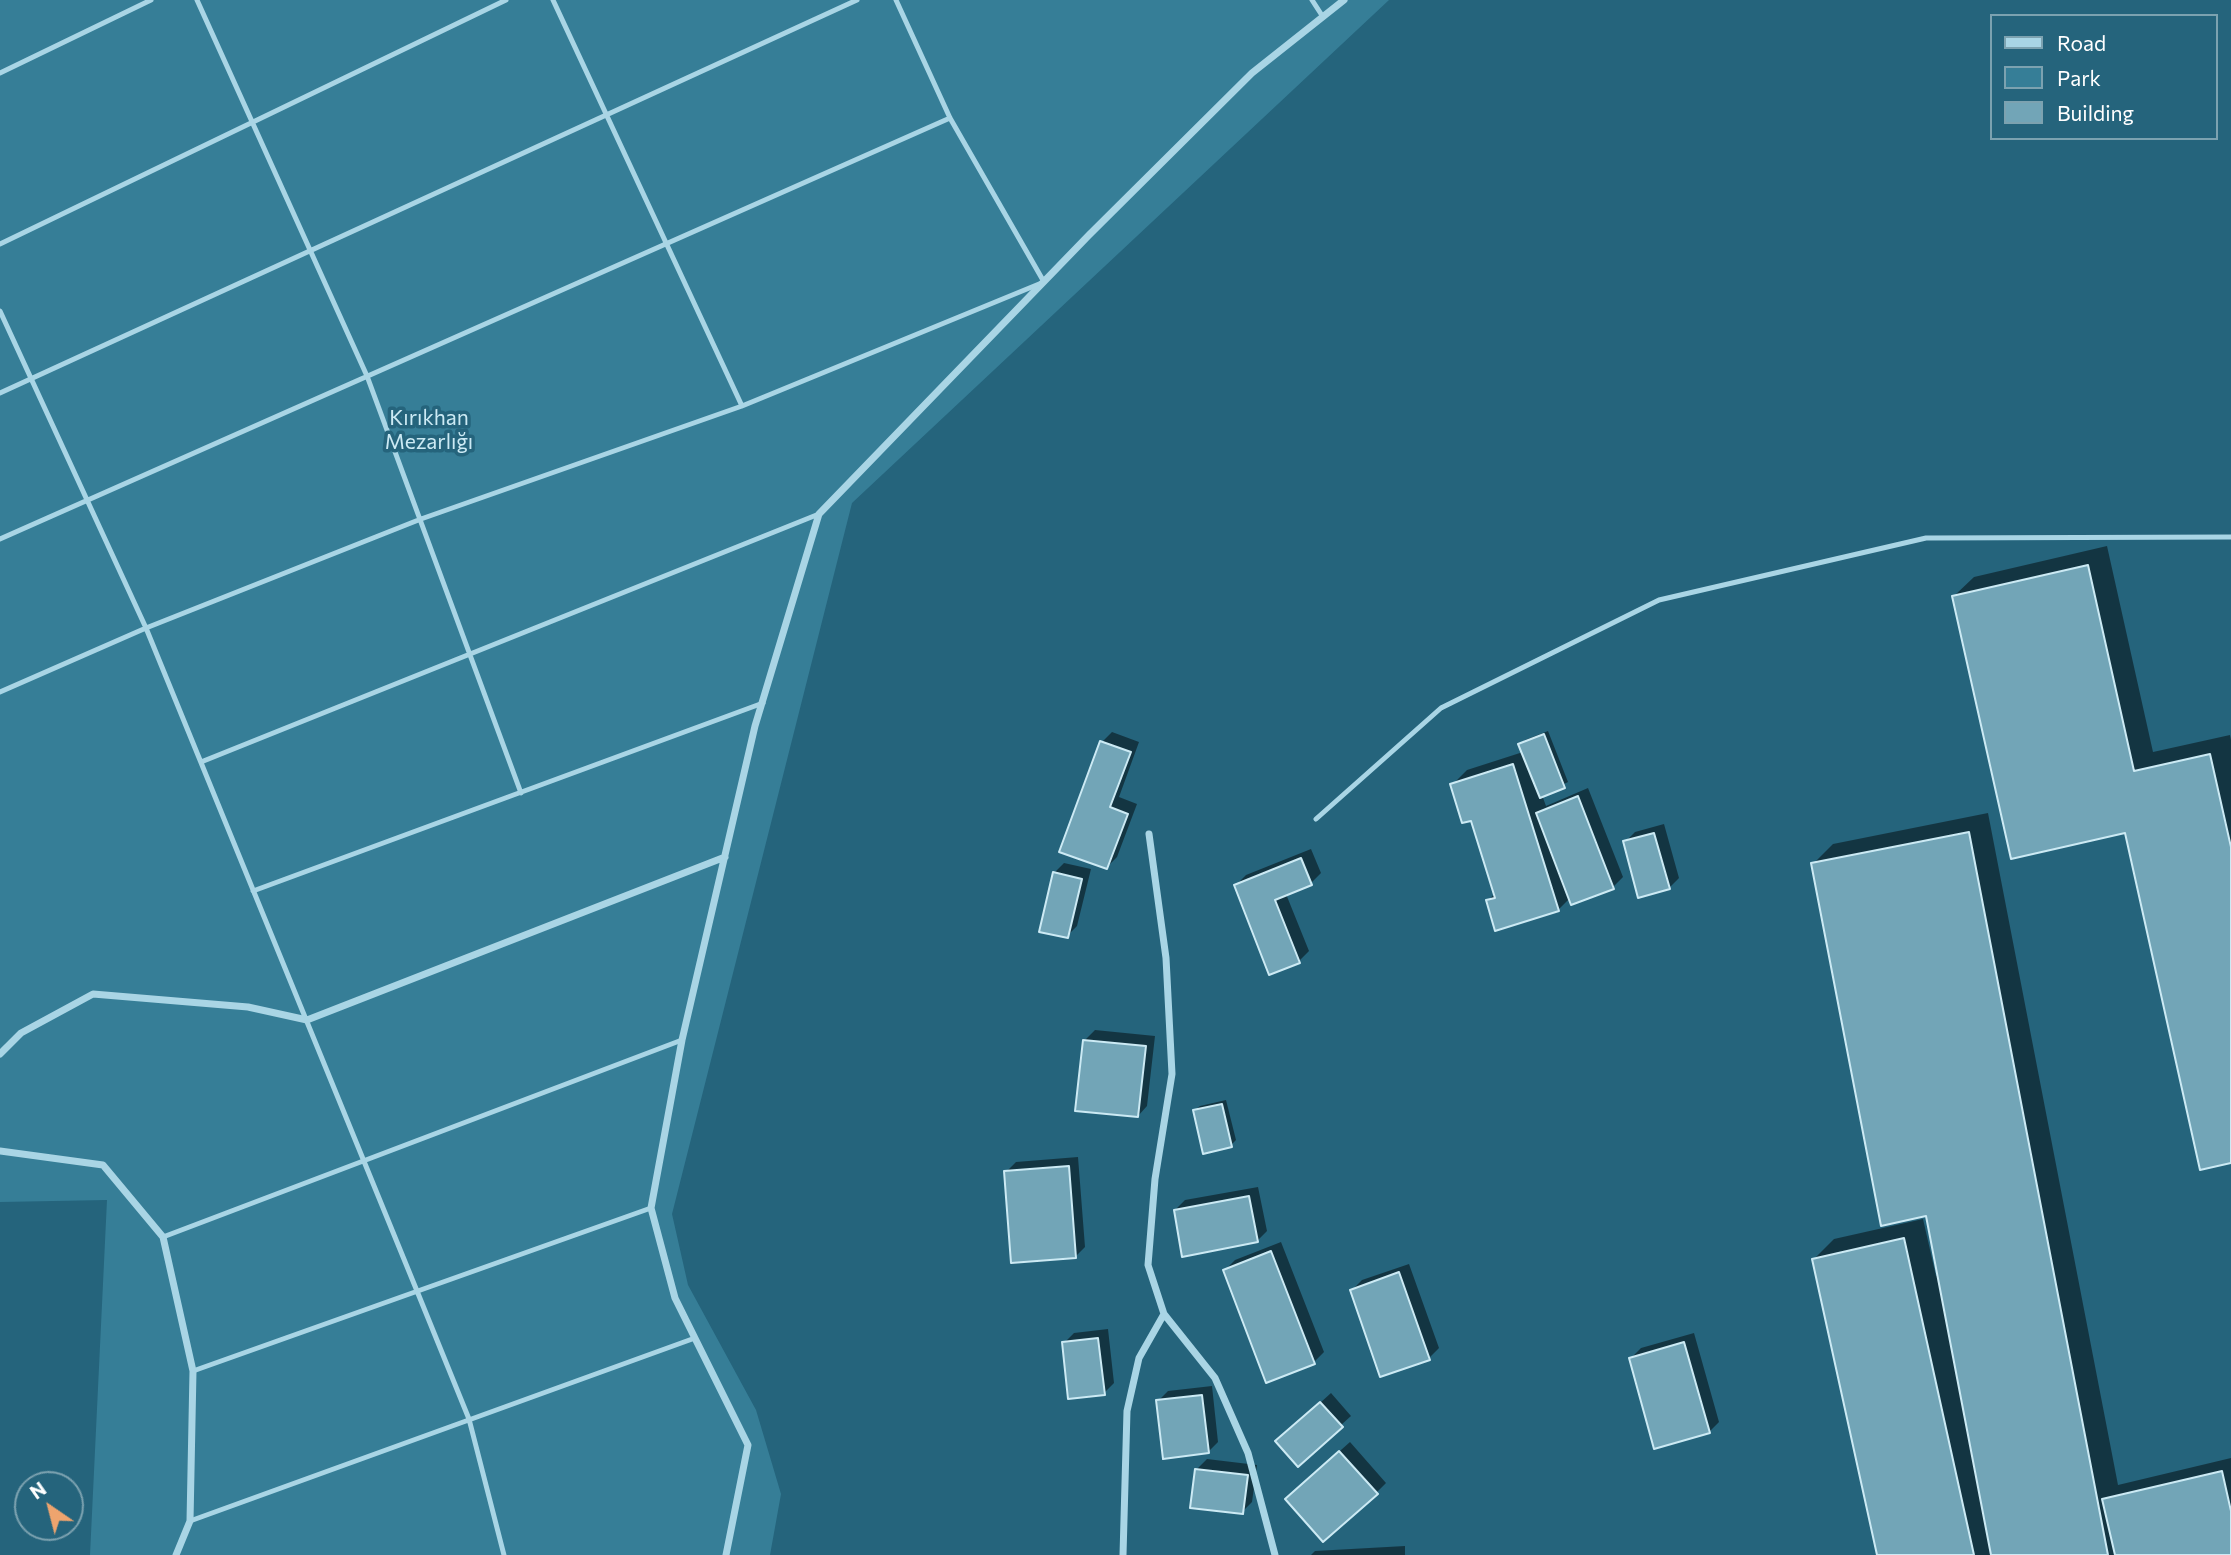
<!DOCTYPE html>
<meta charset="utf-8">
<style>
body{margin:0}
#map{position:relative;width:2231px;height:1555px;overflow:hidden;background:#25647c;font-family:Commissioner,sans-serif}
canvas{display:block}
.legend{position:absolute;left:1990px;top:14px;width:228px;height:126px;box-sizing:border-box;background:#25647c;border:2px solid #7ca2b0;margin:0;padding:9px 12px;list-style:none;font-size:21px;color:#fff}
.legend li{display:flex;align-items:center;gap:14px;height:35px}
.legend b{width:35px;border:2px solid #7ca2b0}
.north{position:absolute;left:14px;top:1471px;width:70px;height:70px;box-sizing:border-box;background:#25647c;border:2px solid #7ca2b0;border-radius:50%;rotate:325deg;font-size:19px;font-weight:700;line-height:28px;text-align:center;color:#fff}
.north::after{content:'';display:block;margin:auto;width:24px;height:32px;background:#eea46e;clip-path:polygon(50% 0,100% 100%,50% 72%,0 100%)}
</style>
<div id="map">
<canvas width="2231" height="1555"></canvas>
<ul class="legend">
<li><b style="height:9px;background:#a9d5e5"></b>Road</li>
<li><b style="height:19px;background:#367e97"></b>Park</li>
<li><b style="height:19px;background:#72a5b7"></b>Building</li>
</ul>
<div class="north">N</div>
</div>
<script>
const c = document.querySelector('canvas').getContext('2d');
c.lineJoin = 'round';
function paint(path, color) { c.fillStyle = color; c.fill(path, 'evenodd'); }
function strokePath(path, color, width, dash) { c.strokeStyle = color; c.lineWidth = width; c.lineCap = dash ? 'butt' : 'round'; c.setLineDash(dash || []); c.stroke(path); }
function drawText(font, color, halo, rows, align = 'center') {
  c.font = font + ' Commissioner,sans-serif'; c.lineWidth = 7; c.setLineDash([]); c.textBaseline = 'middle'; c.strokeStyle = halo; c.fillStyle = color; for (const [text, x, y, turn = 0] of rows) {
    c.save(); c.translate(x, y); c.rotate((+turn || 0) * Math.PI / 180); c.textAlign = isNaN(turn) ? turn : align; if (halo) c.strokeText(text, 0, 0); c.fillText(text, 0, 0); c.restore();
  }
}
paint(new Path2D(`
 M0 0H1389L852 503 672 1214 688 1285 756 1410 781 1494 770 1555H90L107 1200 0 1202Z`), '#367e97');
paint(new Path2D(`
 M2107 546 2153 752 2230 735 2231 740V1162L2126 831 1954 596 1974 577Z
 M1548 731 1568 782 1542 795 1546 806 1588 788 1623 877 1613 887 1570 898 1558 910 1488 901 1495 893 1472 818 1452 785 1467 770 1523 752 1520 745 1525 740Z
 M1112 732 1139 742 1119 797 1137 804 1117 857 1107 867 1102 742Z
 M1988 813 2118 1485 2231 1458V1555H1879L1814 1259 1834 1239 1923 1219 1936 1276 1939 1275 1927 1214 1813 864 1833 844Z
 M1664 824 1679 878 1669 888 1625 842 1635 832Z
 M1311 849 1321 873 1311 883 1286 894 1309 951 1299 961 1236 885 1246 875Z
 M1064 863 1091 869 1077 926 1067 936 1054 873Z
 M1095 1030 1155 1036 1147 1106 1138 1116 1085 1040Z
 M1226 1100 1236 1140 1231 1145 1195 1110 1200 1106Z
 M1078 1157 1085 1247 1075 1257 1006 1172 1016 1162Z
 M1258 1187 1267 1231 1257 1241 1175 1210 1185 1200Z
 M1281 1242 1324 1352 1314 1362 1225 1270 1235 1260Z
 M1409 1264 1439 1348 1429 1358 1352 1290 1362 1280Z
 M1108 1329 1114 1383 1104 1393 1064 1343 1074 1333Z
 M1694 1333 1719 1422 1709 1432 1631 1358 1641 1348Z
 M1212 1386 1218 1442 1208 1452 1158 1401 1168 1391Z
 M1331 1393 1351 1416 1298 1464 1288 1432Z
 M1350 1442 1386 1483 1376 1493 1297 1489Z
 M1207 1459 1257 1465 1252 1502 1242 1512 1197 1469Z
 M1405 1546V1555H1311L1315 1551Z`), '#0007');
const building = new Path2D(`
 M2088 565 2134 771 2210 754 2231 847V1163L2200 1170 2125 833 2011 859 1952 596Z
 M1544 734 1565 788 1540 798 1518 744Z
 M1100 741 1131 752 1110 807 1128 814 1107 869 1059 852Z
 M1513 764 1559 911 1495 931 1486 900 1495 898 1471 821 1462 823 1450 784Z
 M1578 796 1614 889 1571 905 1536 813Z
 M1969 832 2108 1555H1991L1926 1216 1881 1226 1811 863Z
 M1654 833 1670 889 1638 898 1623 841Z
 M1301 858 1312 885 1275 900 1300 963 1269 975 1234 885Z
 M1053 872 1082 879 1068 938 1039 932Z
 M1083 1040 1146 1046 1138 1117 1075 1111Z
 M1222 1104 1232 1147 1203 1154 1193 1110Z
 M1069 1166 1076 1258 1011 1263 1004 1171Z
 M1249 1196 1258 1242 1182 1257 1174 1210Z
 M1904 1238 1974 1555H1877L1812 1259Z
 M1271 1251 1315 1364 1266 1383 1223 1270Z
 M1399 1272 1430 1360 1380 1377 1350 1290Z
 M1098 1338 1105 1395 1068 1399 1062 1342Z
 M1684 1342 1710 1433 1654 1449 1629 1358Z
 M1202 1395 1209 1453 1163 1459 1156 1400Z
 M1320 1402 1343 1427 1298 1467 1275 1441Z
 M1339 1451 1378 1494 1323 1542 1285 1499Z
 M1195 1469 1248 1475 1243 1514 1190 1508Z
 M2222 1471 2231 1511V1555H2115L2102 1499Z`);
paint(building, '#72a5b7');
strokePath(building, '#cceaf4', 2);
strokePath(new Path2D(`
 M197 0 367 376 521 793
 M553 0 742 406
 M1312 0 1323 17
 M0 73 151 0
 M0 244 506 0
 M0 311 146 628 417 1291 469 1419 504 1555
 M0 393 857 0
 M0 539 950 118
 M0 692 146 628 421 519 742 406 1044 282 950 118 896 0
 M201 762 819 514
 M1316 819 1441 708 1659 600 1926 538 2231 537
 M253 891 763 703
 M163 1237 682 1040
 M193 1371 651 1208
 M190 1521 695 1338`), '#a9d5e5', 5);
strokePath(new Path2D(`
 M1149 834 1166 958 1172 1074 1155 1179 1148 1265 1164 1314 1215 1378 1248 1453 1275 1555
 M0 1054 21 1033 93 994 248 1007 307 1020 725 857
 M0 1151 103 1165 163 1237 193 1371 190 1521 176 1555
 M726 1555 748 1445 675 1298 651 1208 682 1040 755 726 819 514 1089 235 1252 73 1344 0
 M1123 1555 1127 1411 1139 1358 1164 1314`), '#a9d5e5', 7);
drawText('21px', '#cceaf4', '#25647c', [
 ["Kırıkhan",429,418],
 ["Mezarlığı",429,442]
]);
</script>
